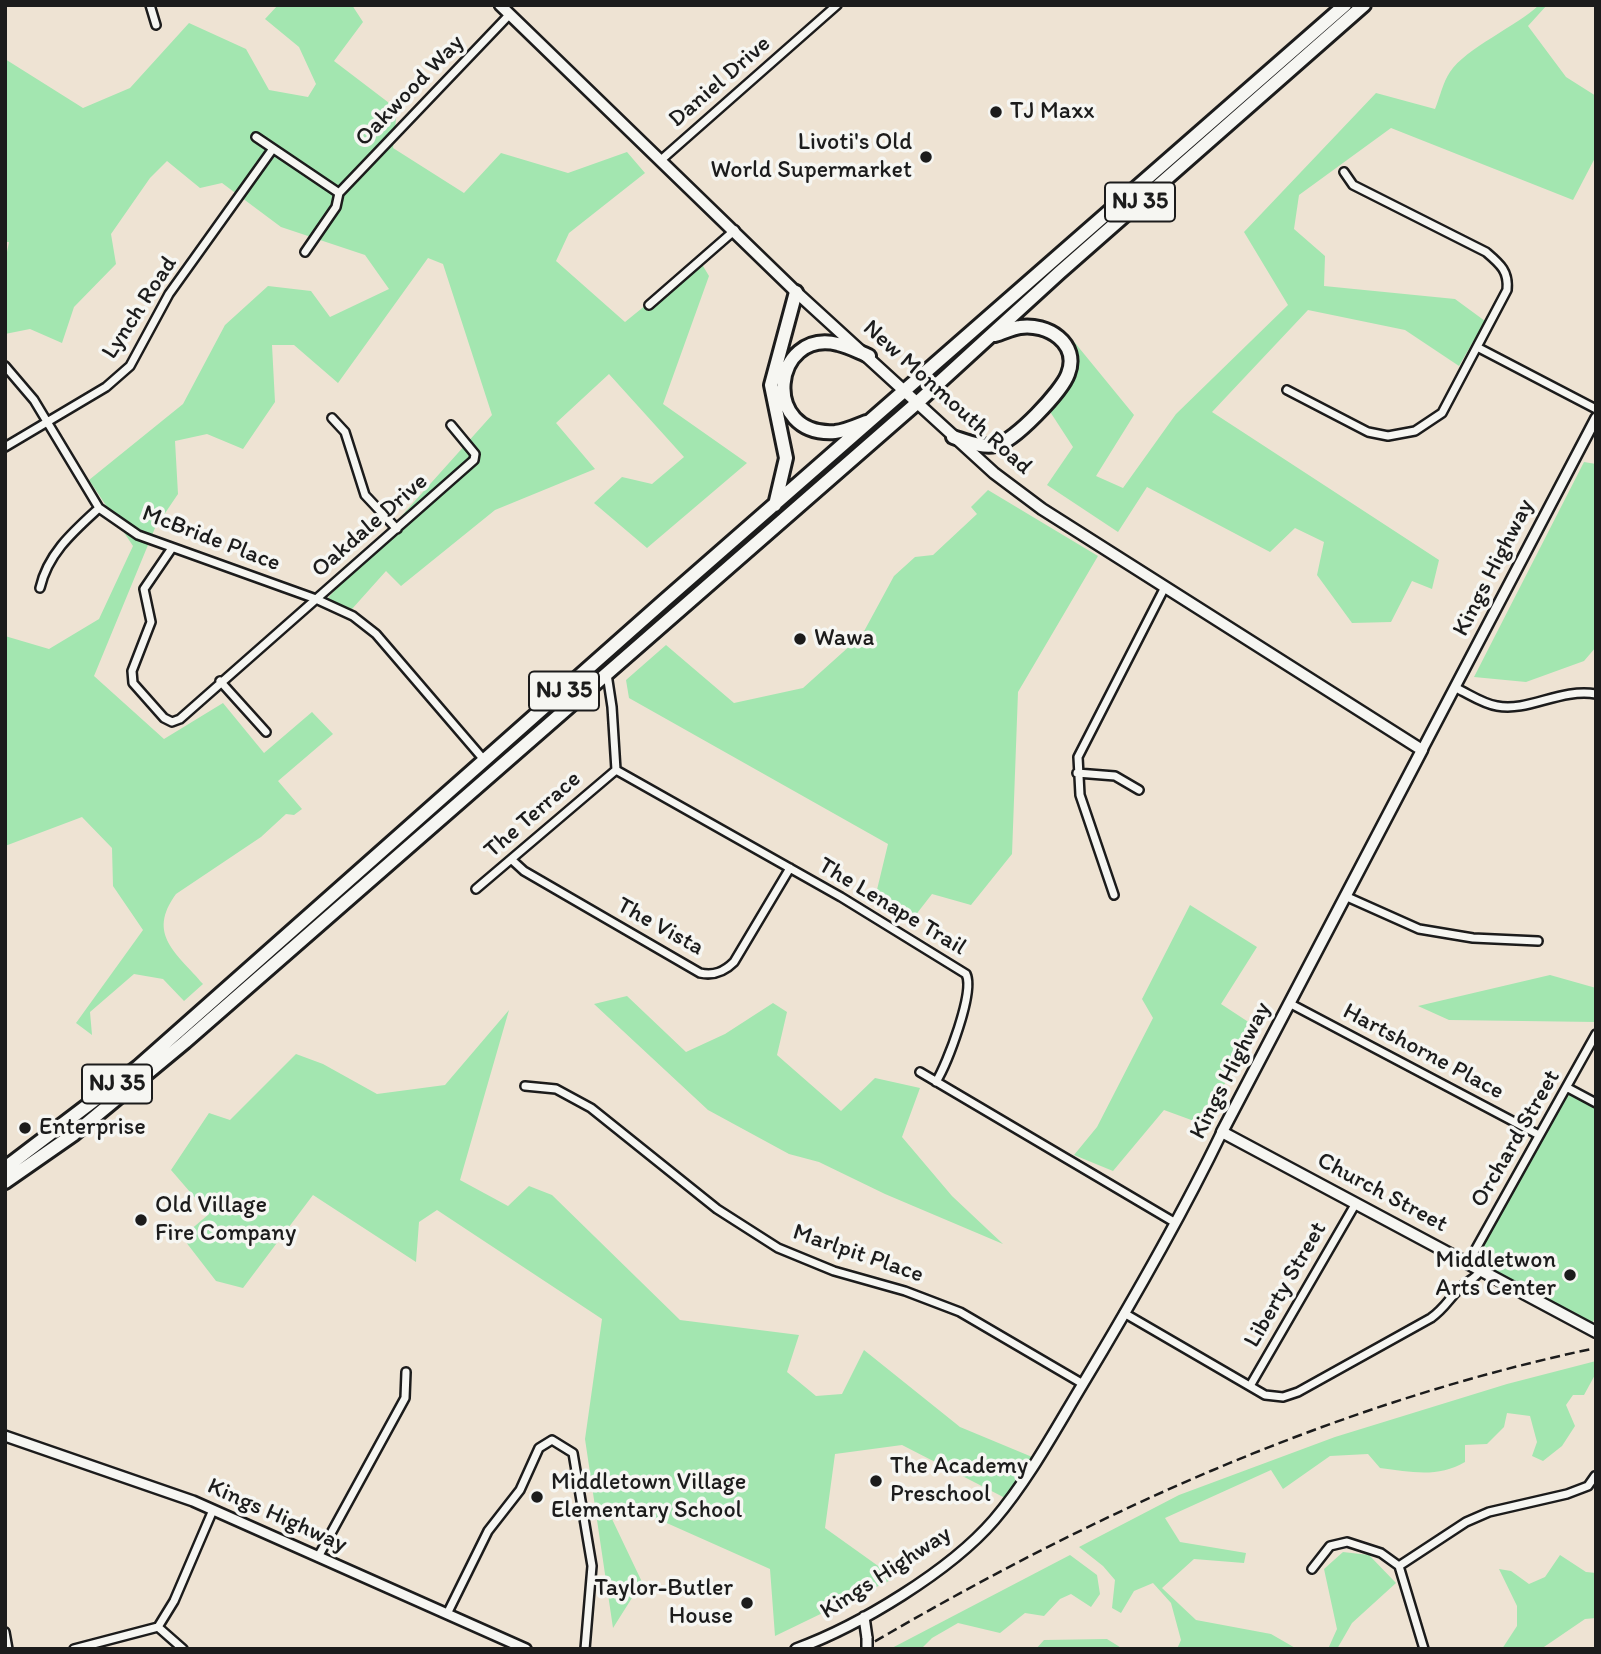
<!DOCTYPE html>
<style>
body{margin:0}
#map{position:relative;width:1601px;height:1654px;overflow:hidden;background:#eee3d3;font-family:Itim,sans-serif}
canvas{display:block}
.frame{position:absolute;inset:0;border:7px solid #1c1c1c;pointer-events:none}
</style>
<div id="map">
<canvas width="1601" height="1654"></canvas>
<div class="frame"></div>
</div>
<script>
const c = document.querySelector('canvas').getContext('2d');
c.lineJoin = 'round';
function paint(path, color) { c.fillStyle = color; c.fill(path, 'evenodd'); }
function strokePath(path, color, width, dash) { c.strokeStyle = color; c.lineWidth = width; c.lineCap = dash ? 'butt' : 'round'; c.setLineDash(dash || []); c.stroke(path); }
function drawText(font, color, halo, rows, align = 'center') {
  c.font = font + ' Itim,sans-serif'; c.lineWidth = 7; c.setLineDash([]); c.textBaseline = 'middle'; c.strokeStyle = halo; c.fillStyle = color; for (const [text, x, y, turn = 0] of rows) {
    c.save(); c.translate(x, y); c.rotate((+turn || 0) * Math.PI / 180); c.textAlign = isNaN(turn) ? turn : align; if (halo) c.strokeText(text, 0, 0); c.fillText(text, 0, 0); c.restore();
  }
}
paint(new Path2D(`
 M278 5H352L363 22 334 61 397 109 393 148 464 193 501 153 568 173 627 152 645 173 569 233 556 261 625 322 700 261 709 276 663 404 747 463 647 548 594 503 622 477 652 484 684 457 609 374 556 423 595 469 495 510 401 586 386 571 352 609 327 599 492 415 443 264 428 258 338 383 294 345H272L275 402 243 449 207 434 175 441 178 494 155 528 94 676 164 739 223 703 264 753 312 712 333 734 278 781 302 809 294 815 286 814 261 837 176 894C146 935 177 953 203 984L184 1001 163 979 134 974 90 1012 92 1035 76 1023 143 930 113 886 112 848 82 817 5 846V636L49 649 99 619 133 546 89 480 183 404 225 325 268 286 311 291 330 317 389 289 365 255 281 227 222 183 200 188 167 161 150 178 111 234 116 264 74 307 62 343 30 329 5 334V262L9 242H5V59L83 108 130 88 189 23 246 49 269 90 308 97 316 84 299 47 265 19Z
 M1539 5H1547L1528 26 1566 77 1596 96V156L1573 200 1391 128 1299 195 1294 229 1325 256 1324 286 1455 299 1485 321 1459 366 1405 330 1308 310 1212 412 1439 560 1432 589 1412 581 1391 622 1352 623 1317 575 1324 542 1295 528 1270 552 1147 487 1118 532 1047 485 1073 447 1047 407 1071 338 1134 415 1096 476 1123 488 1176 414 1288 305 1244 232 1376 93 1435 109C1440 97 1443 82 1450 72 1466 48 1517 26 1539 5Z
 M1584 462 1596 464V647L1584 661 1526 682 1474 677Z
 M988 490 1098 556 1018 692 1012 854 971 905 932 894 911 921 875 898 888 844 629 698 626 680 666 645 734 703 803 688 862 635 894 576 915 557 933 555 977 514 971 507Z
 M1190 905 1257 947 1221 1004 1253 1025 1205 1125 1164 1110 1113 1171 1074 1155 1097 1127 1153 1018 1142 999Z
 M1550 975 1596 988V1022L1449 1020 1418 1006Z
 M627 996 686 1052 725 1034 773 1003 787 1012 777 1055 841 1111 875 1078 920 1088 902 1137 952 1196 1003 1244 885 1194 819 1162 789 1154 708 1110 594 1004Z
 M509 1010 460 1180 508 1206 529 1186 552 1195 680 1320 799 1335 787 1372 816 1396 842 1394 864 1350 960 1427 1037 1459 1009 1500 902 1445 835 1454 825 1528 895 1578 775 1636 770 1569 624 1504 612 1519 642 1582 613 1628 585 1439 602 1319 437 1210 419 1222 416 1262 313 1195 243 1288 216 1281 182 1237 209 1214 171 1170 209 1113 230 1120 296 1054 323 1064 377 1094 445 1085Z
 M1566 1090 1596 1106V1315L1592 1324 1471 1265Z
 M1596 1361V1373L1584 1395H1573L1566 1405 1575 1426 1562 1446 1543 1461 1532 1456 1537 1442 1530 1416 1507 1413 1504 1427 1487 1444 1465 1445V1462C1438 1478 1411 1472 1380 1468L1368 1454 1330 1456 1283 1489 1271 1470 1165 1518 1180 1542 1246 1553 1244 1563 1194 1559 1162 1588 1196 1620 1271 1634 1297 1649H1177L1181 1640 1171 1603 1153 1583 1134 1591 1121 1613 1112 1608 1115 1580 1103 1566 1079 1547 1179 1495 1335 1437 1507 1384Z
 M1343 1552 1369 1555 1396 1583 1352 1623 1337 1649H1328L1337 1629 1324 1569Z
 M1070 1555 1097 1575 1100 1594 1091 1607 1071 1594 1060 1599 1044 1616 1025 1613 1000 1633 958 1623 932 1638 921 1649H890Z
 M1560 1555 1586 1572 1596 1573V1618L1585 1619 1541 1649H1502L1517 1626V1606L1499 1569 1511 1571 1529 1584 1545 1577Z
 M1107 1639 1123 1649H1036L1044 1640Z`), '#a3e6b0');
const minor = new Path2D(`
 M150 5 156 25
 M256 137 339 193
 M661 160 837 5
 M339 193 510 14
 M305 252 336 207 339 193
 M649 305 735 230
 M1477 347 1596 409
 M5 366 34 400 99 508 138 535 316 599 353 616 376 634 485 761
 M1287 390 1368 432 1388 436 1415 431 1442 413 1507 290C1509 271 1500 264 1486 252L1353 185 1344 172
 M332 418 345 432 365 495 397 529
 M5 447 106 387 130 366 169 294 272 150
 M172 548 144 589 151 622 132 671 133 683 164 718 172 722 180 719 474 460 475 454 451 425
 M40 588C48 553 74 531 99 508
 M607 674 612 707 616 770
 M220 681 266 732
 M1456 688C1469 694 1483 704 1497 706 1529 712 1560 688 1596 694
 M616 770 841 897 966 974C975 992 947 1064 936 1082
 M1077 773 1115 776 1139 790
 M512 860 524 871 700 973C714 976 724 972 734 962L790 868
 M476 889 616 770
 M1114 895 1080 795 1078 757 1165 587
 M1345 896 1419 929 1473 938 1538 941
 M1289 1003 1539 1135
 M920 1072 1174 1222
 M525 1086 556 1089 591 1108 717 1209 778 1248 834 1271 905 1291 960 1312 1083 1384
 M1568 1088 1596 1103
 M1468 1263 1596 1034
 M1124 1313 1265 1395 1283 1397 1298 1392 1431 1318C1444 1309 1449 1299 1459 1289 1466 1281 1475 1280 1481 1270
 M1250 1386 1356 1203
 M318 1557 405 1398 406 1372
 M1399 1566 1466 1522 1489 1512 1567 1494 1588 1486 1595 1476
 M1312 1569 1330 1546 1347 1542 1381 1553 1399 1566 1424 1649
 M447 1614 488 1531 520 1490 539 1448 552 1440 573 1453 592 1566 585 1649
 M158 1627 183 1649
 M5 1632 8 1649
 M74 1649 158 1627 174 1601 213 1510`);
const tertiary = new Path2D(`
 M1422 750 1596 418
 M5 1436 193 1501 526 1649
 M864 1617 867 1638
 M796 1649C859 1626 950 1571 994 1520 1028 1480 1054 1432 1081 1387 1131 1304 1180 1219 1222 1132`);
const secondary = new Path2D(`
 M500 5 796 292 994 473 1042 509 1422 750 1222 1132 1596 1332`);
const trunk = new Path2D(`
 M866 422C856 426 845 431 835 432 760 437 772 328 838 344 848 346 859 352 869 356
 M953 437C966 441 982 448 996 445 1014 442 1062 391 1068 374 1080 343 1047 323 1020 327 1012 328 1003 333 995 335
 M775 505 786 458 771 385 796 292
 M5 1168 138 1067 664 601 1345 5
 M5 1182 74 1134 185 1042 918 402 1059 273 1364 5`);
strokePath(minor, '#1c1c1c', 12);
strokePath(tertiary, '#1c1c1c', 14);
strokePath(secondary, '#1c1c1c', 15);
strokePath(trunk, '#1c1c1c', 18);
strokePath(minor, '#f6f6f2', 7);
strokePath(tertiary, '#f6f6f2', 9);
strokePath(secondary, '#f6f6f2', 10);
strokePath(trunk, '#f6f6f2', 12);
strokePath(new Path2D(`
 M862 1649C1091 1514 1334 1403 1596 1348`), '#1c1c1c', 2.5, [10, 5]);
const tertiaryBridge = new Path2D(`
 M867 1638V1649`);
strokePath(tertiaryBridge, '#1c1c1c', 14, []);
strokePath(tertiaryBridge, '#f6f6f2', 9);
for (const [x, y, r, color] of [
 [996,112,7,"#1c1c1c"],
 [926,157,7,"#1c1c1c"],
 [800,639,7,"#1c1c1c"],
 [25,1128,7,"#1c1c1c"],
 [141,1220,7,"#1c1c1c"],
 [1570,1275,7,"#1c1c1c"],
 [876,1481,7,"#1c1c1c"],
 [537,1497,7,"#1c1c1c"],
 [747,1603,7,"#1c1c1c"]
]) { const dot = new Path2D(); dot.arc(x, y, r, 0, 2 * Math.PI); c.fillStyle = color; c.fill(dot); strokePath(dot, '#f6f6f2', 2.5); }
for (const [x, y, w] of [
 [1140,202,70],
 [564,691,70],
 [117,1084,70]
]) { const box = new Path2D(); box.roundRect(x - w / 2, y - 19.5, w, 39, 5); c.fillStyle = '#f6f6f2'; c.fill(box); strokePath(box, '#1c1c1c', 2); }
drawText('bold 23px', '#1c1c1c', null, [
 ["NJ 35",1140,202],
 ["NJ 35",564,691],
 ["NJ 35",117,1084]
]);
drawText('24px', '#1c1c1c', '#f6f6f2', [
 ["Daniel Drive",720,82,-41],
 ["Oakwood Way",410,91,-46],
 ["Lynch Road",140,308,-57],
 ["New Monmouth Road",947,398,42],
 ["Oakdale Drive",370,526,-41],
 ["McBride Place",211,539,21],
 ["Kings Highway",1494,568,-63],
 ["The Terrace",533,815,-41],
 ["The Lenape Trail",892,907,31],
 ["The Vista",660,927,29],
 ["Hartshorne Place",1423,1052,28],
 ["Kings Highway",1231,1071,-63],
 ["Orchard Street",1516,1139,-60],
 ["Church Street",1382,1193,28],
 ["Marlpit Place",858,1254,19],
 ["Liberty Street",1286,1285,-60],
 ["Kings Highway",277,1516,24],
 ["Kings Highway",886,1573,-33]
]);
drawText('24px', '#1c1c1c', '#f6f6f2', [
 ["TJ Maxx",1010,112],
 ["Livoti's Old",912,143,"right"],
 ["World Supermarket",912,171,"right"],
 ["Wawa",814,639],
 ["Enterprise",39,1128],
 ["Old Village",155,1206],
 ["Fire Company",155,1234],
 ["Middletwon",1556,1261,"right"],
 ["Arts Center",1556,1289,"right"],
 ["The Academy",890,1467],
 ["Preschool",890,1495],
 ["Middletown Village",551,1483],
 ["Elementary School",551,1511],
 ["Taylor-Butler",733,1589,"right"],
 ["House",733,1617,"right"]
], 'left');
</script>
